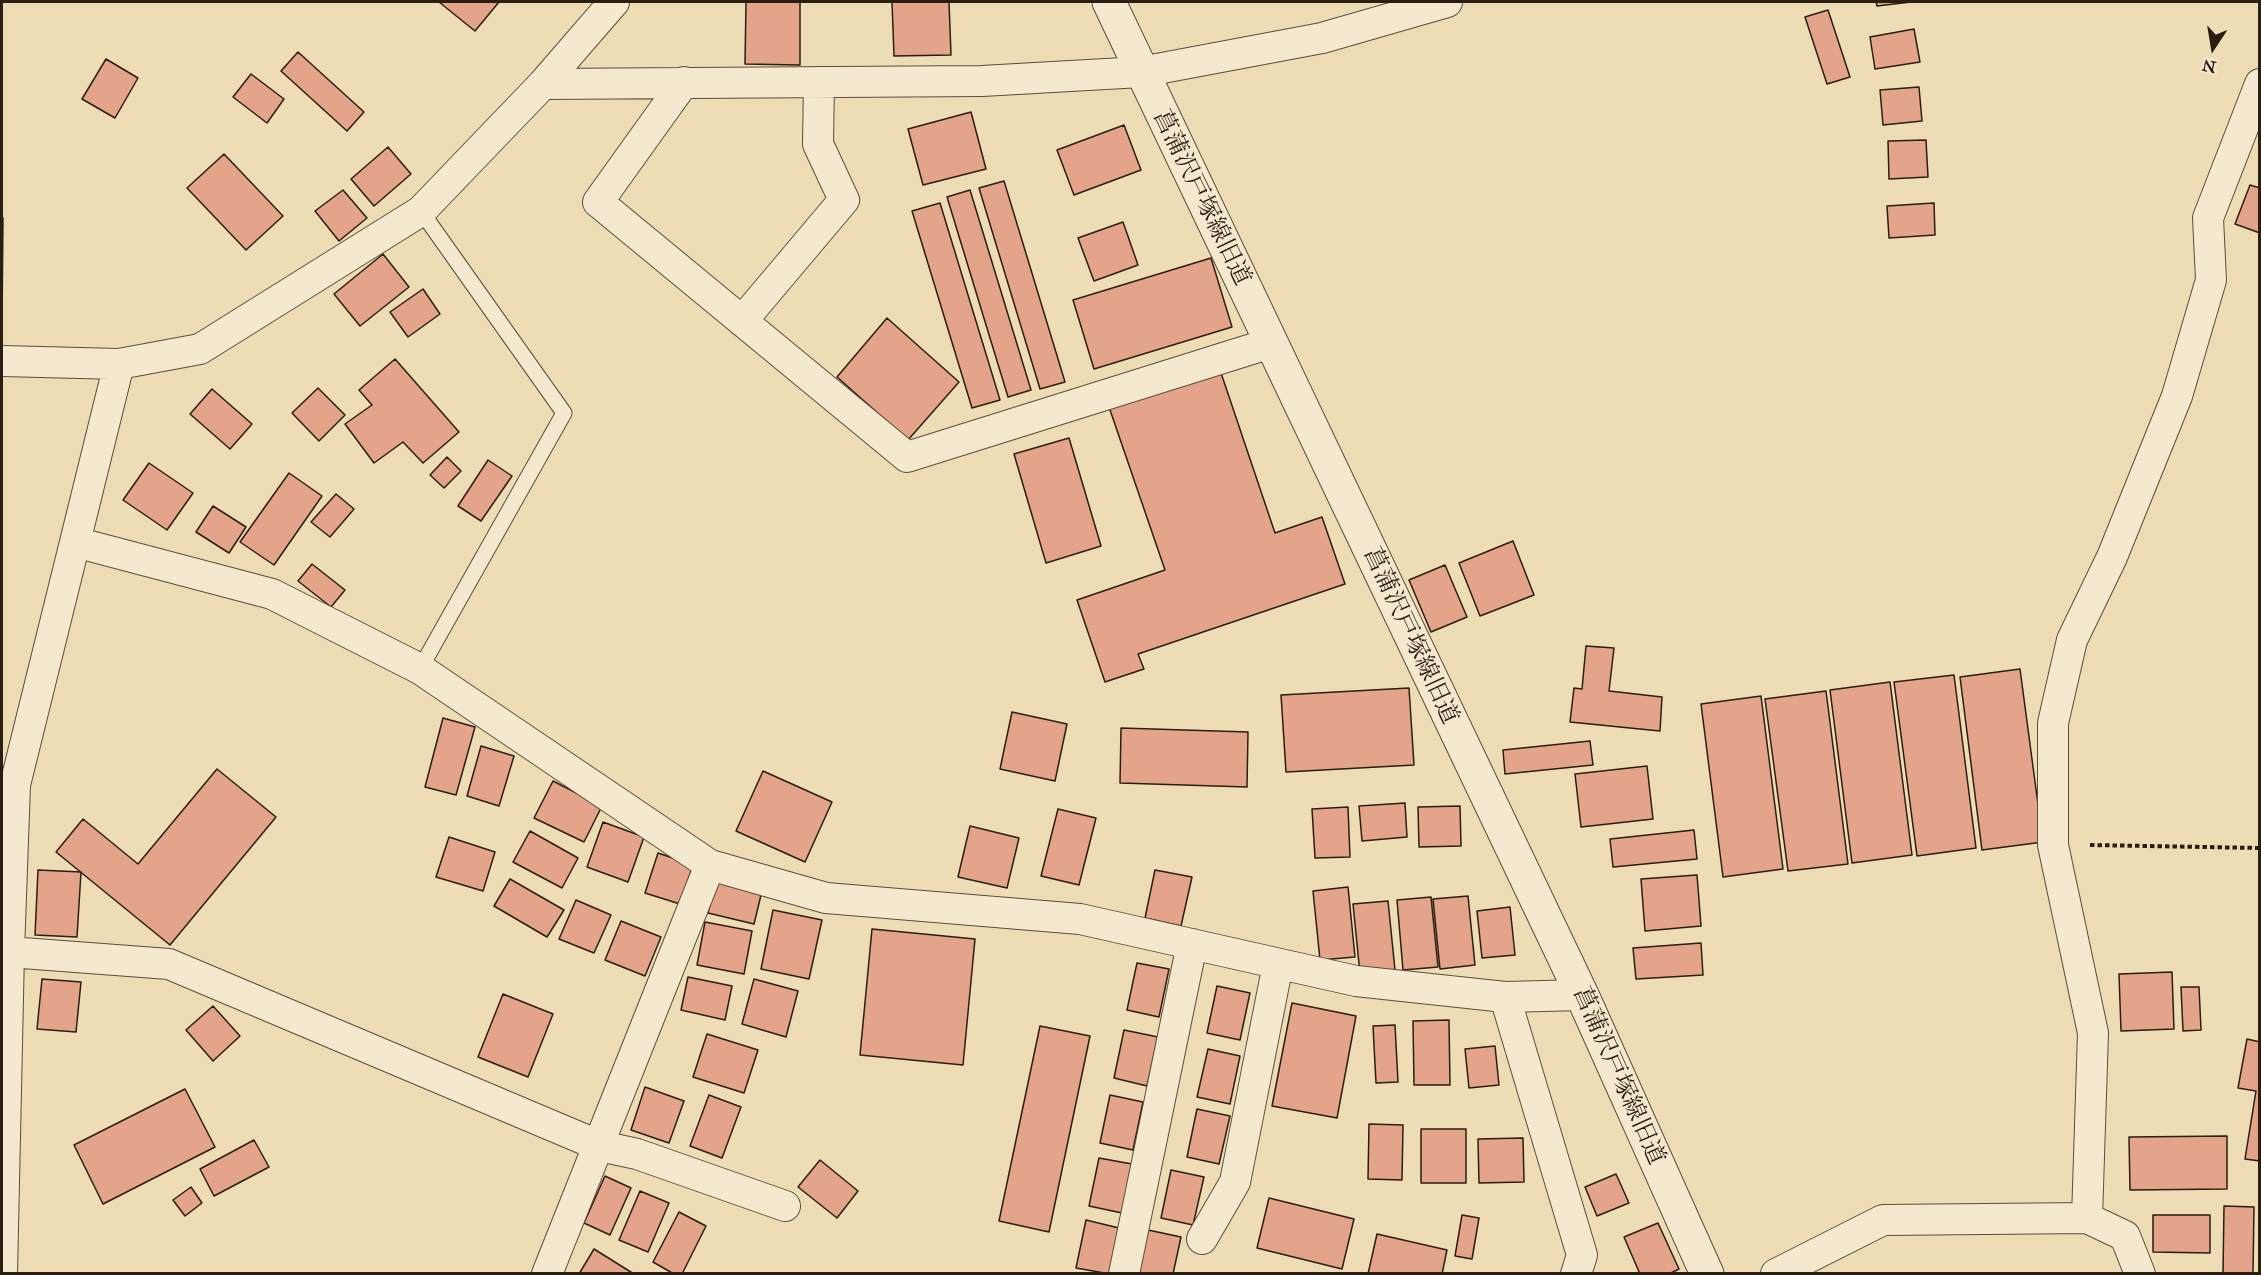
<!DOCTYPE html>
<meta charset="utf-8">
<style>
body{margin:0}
#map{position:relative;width:2261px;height:1275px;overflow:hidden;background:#eedcb4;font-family:"IM FELL Great Primer",serif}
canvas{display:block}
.frame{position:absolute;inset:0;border:3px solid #2a1d12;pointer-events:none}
.north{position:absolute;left:2183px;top:18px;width:60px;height:60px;-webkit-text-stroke:4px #f4e8ce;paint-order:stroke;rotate:192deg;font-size:16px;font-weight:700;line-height:24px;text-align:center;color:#2a1d12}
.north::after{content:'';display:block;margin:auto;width:21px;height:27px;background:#2a1d12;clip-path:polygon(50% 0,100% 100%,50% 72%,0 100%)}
</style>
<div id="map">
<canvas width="2261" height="1275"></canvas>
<div class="frame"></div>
<div class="north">N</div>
</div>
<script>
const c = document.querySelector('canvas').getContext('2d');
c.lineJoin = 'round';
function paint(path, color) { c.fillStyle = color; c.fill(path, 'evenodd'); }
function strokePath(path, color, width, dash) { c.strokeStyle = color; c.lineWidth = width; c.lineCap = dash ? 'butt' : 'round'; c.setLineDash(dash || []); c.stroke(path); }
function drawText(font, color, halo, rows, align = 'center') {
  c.font = font + ' "IM FELL Great Primer","Noto Serif JP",serif'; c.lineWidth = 4.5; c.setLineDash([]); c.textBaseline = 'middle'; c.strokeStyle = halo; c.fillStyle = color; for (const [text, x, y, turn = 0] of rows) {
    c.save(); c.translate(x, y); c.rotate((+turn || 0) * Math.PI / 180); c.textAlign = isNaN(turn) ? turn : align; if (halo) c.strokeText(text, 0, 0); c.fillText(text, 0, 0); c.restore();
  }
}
const building = new Path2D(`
 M439 2H499L475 31Z
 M746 2H800V65L745 64Z
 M892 2H949L951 55 894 56Z
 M1876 2H1911L1877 6Z
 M1828 10 1850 77 1827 84 1805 17Z
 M1914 29 1920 62 1875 69 1870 37Z
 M298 52 364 112 347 131 281 71Z
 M106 59 138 78 115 118 82 99Z
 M251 74 284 99 267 123 233 97Z
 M1919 87 1922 121 1883 125 1880 90Z
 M971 112 986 169 923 185 908 129Z
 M1124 125 1141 170 1074 195 1057 150Z
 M1926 140 1928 177 1889 179 1888 141Z
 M388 147 411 174 374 206 351 179Z
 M224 154 283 216 246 250 187 188Z
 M1004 181 1065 382 1040 389 979 188Z
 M2250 185 2260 188V233L2235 224Z
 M343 190 367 218 339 241 315 211Z
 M970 190 1031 390 1008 397 947 197Z
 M940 203 1000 400 972 408 912 211Z
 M1934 203 1935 235 1889 238 1887 206Z
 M2 218H3L2 321Z
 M1123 222 1138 265 1094 281 1078 238Z
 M383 254 409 287 360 326 334 294Z
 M1211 258 1232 327 1094 369 1073 300Z
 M423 289 440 314 408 337 390 312Z
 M887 318 959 382 908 440 837 377Z
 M395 359 459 432 423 463 403 442 374 463 345 424 372 405 359 390Z
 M1220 370 1275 533 1322 517 1345 584 1138 654 1144 669 1105 682 1077 600 1165 570 1109 407Z
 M318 388 345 415 319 441 292 413Z
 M212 389 252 424 230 449 190 414Z
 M1069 438 1101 546 1046 563 1014 454Z
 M447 457 461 471 444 488 430 475Z
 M488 460 512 476 481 521 458 506Z
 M149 463 193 493 167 530 123 500Z
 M289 473 322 496 274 565 240 542Z
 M336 494 354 509 330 537 311 522Z
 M213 506 246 527 229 553 196 532Z
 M1513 541 1534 595 1480 616 1459 563Z
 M312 564 345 590 331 607 298 581Z
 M1445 565 1467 617 1431 632 1409 580Z
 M1586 646 1614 648 1609 691 1662 697 1660 731 1570 722 1574 688 1582 689Z
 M2020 669 2043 842 1982 850 1960 677Z
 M1954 675 1976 848 1917 856 1894 682Z
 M1890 682 1912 855 1852 863 1830 690Z
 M1409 688 1414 765 1286 772 1281 695Z
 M1826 691 1848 864 1788 871 1765 699Z
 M1761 696 1783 869 1723 877 1701 704Z
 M1012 712 1067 724 1055 781 1000 769Z
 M443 718 475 727 456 795 425 787Z
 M1121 728 1248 732 1247 787 1120 783Z
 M1590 741 1593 765 1505 774 1503 750Z
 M481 746 514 756 499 806 467 796Z
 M1647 766 1653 819 1581 827 1575 774Z
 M217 769 276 817 170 945 56 852 83 819 138 864Z
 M763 771 832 802 805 862 736 831Z
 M553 781 602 806 584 842 534 818Z
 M1405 803 1407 837 1362 841 1359 806Z
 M1460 806 1461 846 1419 847 1418 807Z
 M1348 807 1350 857 1315 858 1312 809Z
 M1058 809 1096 818 1079 885 1041 876Z
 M603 822 644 837 628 882 587 867Z
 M970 826 1019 838 1007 888 958 877Z
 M1694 830 1697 859 1613 867 1610 839Z
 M530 831 578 858 562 888 513 862Z
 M449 837 495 852 483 891 436 877Z
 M658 853 693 865 680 904 645 893Z
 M38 870 81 872 77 937 35 935Z
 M1155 870 1192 877 1181 926 1145 918Z
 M1697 875 1701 926 1645 931 1641 879Z
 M510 879 564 910 547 937 494 906Z
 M716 880 762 891 754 924 708 913Z
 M1348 887 1355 957 1320 960 1313 891Z
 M1468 896 1475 965 1440 969 1433 899Z
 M1431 897 1438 967 1403 970 1397 900Z
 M576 900 611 915 594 953 559 939Z
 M1388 901 1395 970 1360 974 1353 904Z
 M1510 907 1515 955 1482 958 1477 911Z
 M773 910 822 920 809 979 761 969Z
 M621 921 661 937 645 976 605 960Z
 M705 922 752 931 744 974 697 965Z
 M872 929 975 939 963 1065 860 1055Z
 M1701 943 1703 975 1636 979 1633 948Z
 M1137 963 1169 969 1159 1017 1127 1010Z
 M2172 972 2174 1029 2121 1031 2119 974Z
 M688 977 732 986 725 1020 681 1010Z
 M42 979 81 982 76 1032 37 1029Z
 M754 979 798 991 786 1037 742 1024Z
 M1217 986 1250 993 1240 1040 1207 1033Z
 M2181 987H2199L2201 1030 2183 1031Z
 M503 994 553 1014 528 1077 478 1057Z
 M1292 1003 1356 1016 1337 1118 1272 1106Z
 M213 1006 240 1036 213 1061 186 1030Z
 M1449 1020 1450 1085H1414L1413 1021Z
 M1395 1025 1398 1082 1376 1083 1373 1026Z
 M1040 1026 1090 1036 1049 1232 999 1221Z
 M1124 1030 1158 1037 1147 1086 1114 1078Z
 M707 1034 758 1050 744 1093 693 1077Z
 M2247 1039 2260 1042V1161L2245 1159 2256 1091 2238 1088Z
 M1495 1046 1499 1085 1469 1088 1465 1049Z
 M1208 1049 1240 1056 1230 1104 1197 1097Z
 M645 1087 684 1101 669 1143 631 1130Z
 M185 1089 215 1147 103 1204 74 1145Z
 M709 1095 741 1107 722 1158 690 1146Z
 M1110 1095 1143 1102 1133 1150 1100 1143Z
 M1197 1109 1230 1116 1219 1164 1187 1157Z
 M1369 1124 1403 1125 1402 1180 1368 1179Z
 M1421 1129H1466V1183H1421Z
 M2227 1136V1189L2130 1190 2129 1137Z
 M1523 1138 1524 1182 1479 1183 1478 1139Z
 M254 1140 269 1167 214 1196 200 1169Z
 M1099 1158 1132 1164 1122 1213 1089 1206Z
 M820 1160 858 1191 837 1218 798 1187Z
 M1171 1170 1204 1177 1193 1225 1161 1218Z
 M1616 1174 1629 1203 1597 1216 1585 1187Z
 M605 1176 631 1188 610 1235 584 1223Z
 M191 1187 202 1203 185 1216 173 1200Z
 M640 1191 669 1203 648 1252 619 1240Z
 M1269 1198 1354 1219 1342 1269 1257 1248Z
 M2224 1206 2254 1207 2253 1274H2223Z
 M679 1212 706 1226 682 1274H674L653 1262Z
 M1462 1215 1479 1218 1472 1259 1455 1256Z
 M2153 1215H2210V1253L2153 1252Z
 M1086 1220 1119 1228 1110 1274 1076 1268Z
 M1658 1223 1679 1269 1669 1274H1640L1624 1237Z
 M1148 1230 1181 1237 1173 1274H1139Z
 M1377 1234 1447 1250 1442 1274H1368Z
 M594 1249 634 1274H579Z`);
paint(building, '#e3a489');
strokePath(building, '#2a1d12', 1.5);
const service = new Path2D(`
 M420 669 564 413 421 211`);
const minor = new Path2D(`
 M684 82 598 202 907 457 1271 343
 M543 84 982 81 1141 72 1322 38 1447 2
 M742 321 844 200 818 144 819 82
 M2 361 119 364
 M75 542 272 594 420 669 710 865 826 898 1080 919 1356 981 1505 997 1582 995
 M9 952 15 785 119 364 200 349 421 211 543 84 614 2
 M1505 997 1582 1255 1576 1274
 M2087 1218 2125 1236 2140 1274
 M1202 1239 1235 1182 1278 964
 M2 1274 9 952 169 964 600 1146 637 1154 785 1206
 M547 1274 710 865
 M1124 1274 1192 944
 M1776 1274 1883 1220 2087 1218 2093 1033 2053 845V723L2072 640 2112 557 2177 396 2211 280 2208 218 2260 84`);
const tertiary = new Path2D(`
 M1109 2 1582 995 1707 1274`);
strokePath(service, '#5b4d3a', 17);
strokePath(minor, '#5b4d3a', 32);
strokePath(tertiary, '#5b4d3a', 35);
strokePath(new Path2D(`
 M2090 845 2260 848`), '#2a1d12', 4, [4.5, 3]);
strokePath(service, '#f4e8ce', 15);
strokePath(minor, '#f4e8ce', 30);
strokePath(tertiary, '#f4e8ce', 33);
drawText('24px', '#2a1d12', '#f4e8ce', [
 ["菖蒲沢戸塚線旧道",1201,198,64],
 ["菖蒲沢戸塚線旧道",1410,636,65],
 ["菖蒲沢戸塚線旧道",1618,1076,66]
]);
</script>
